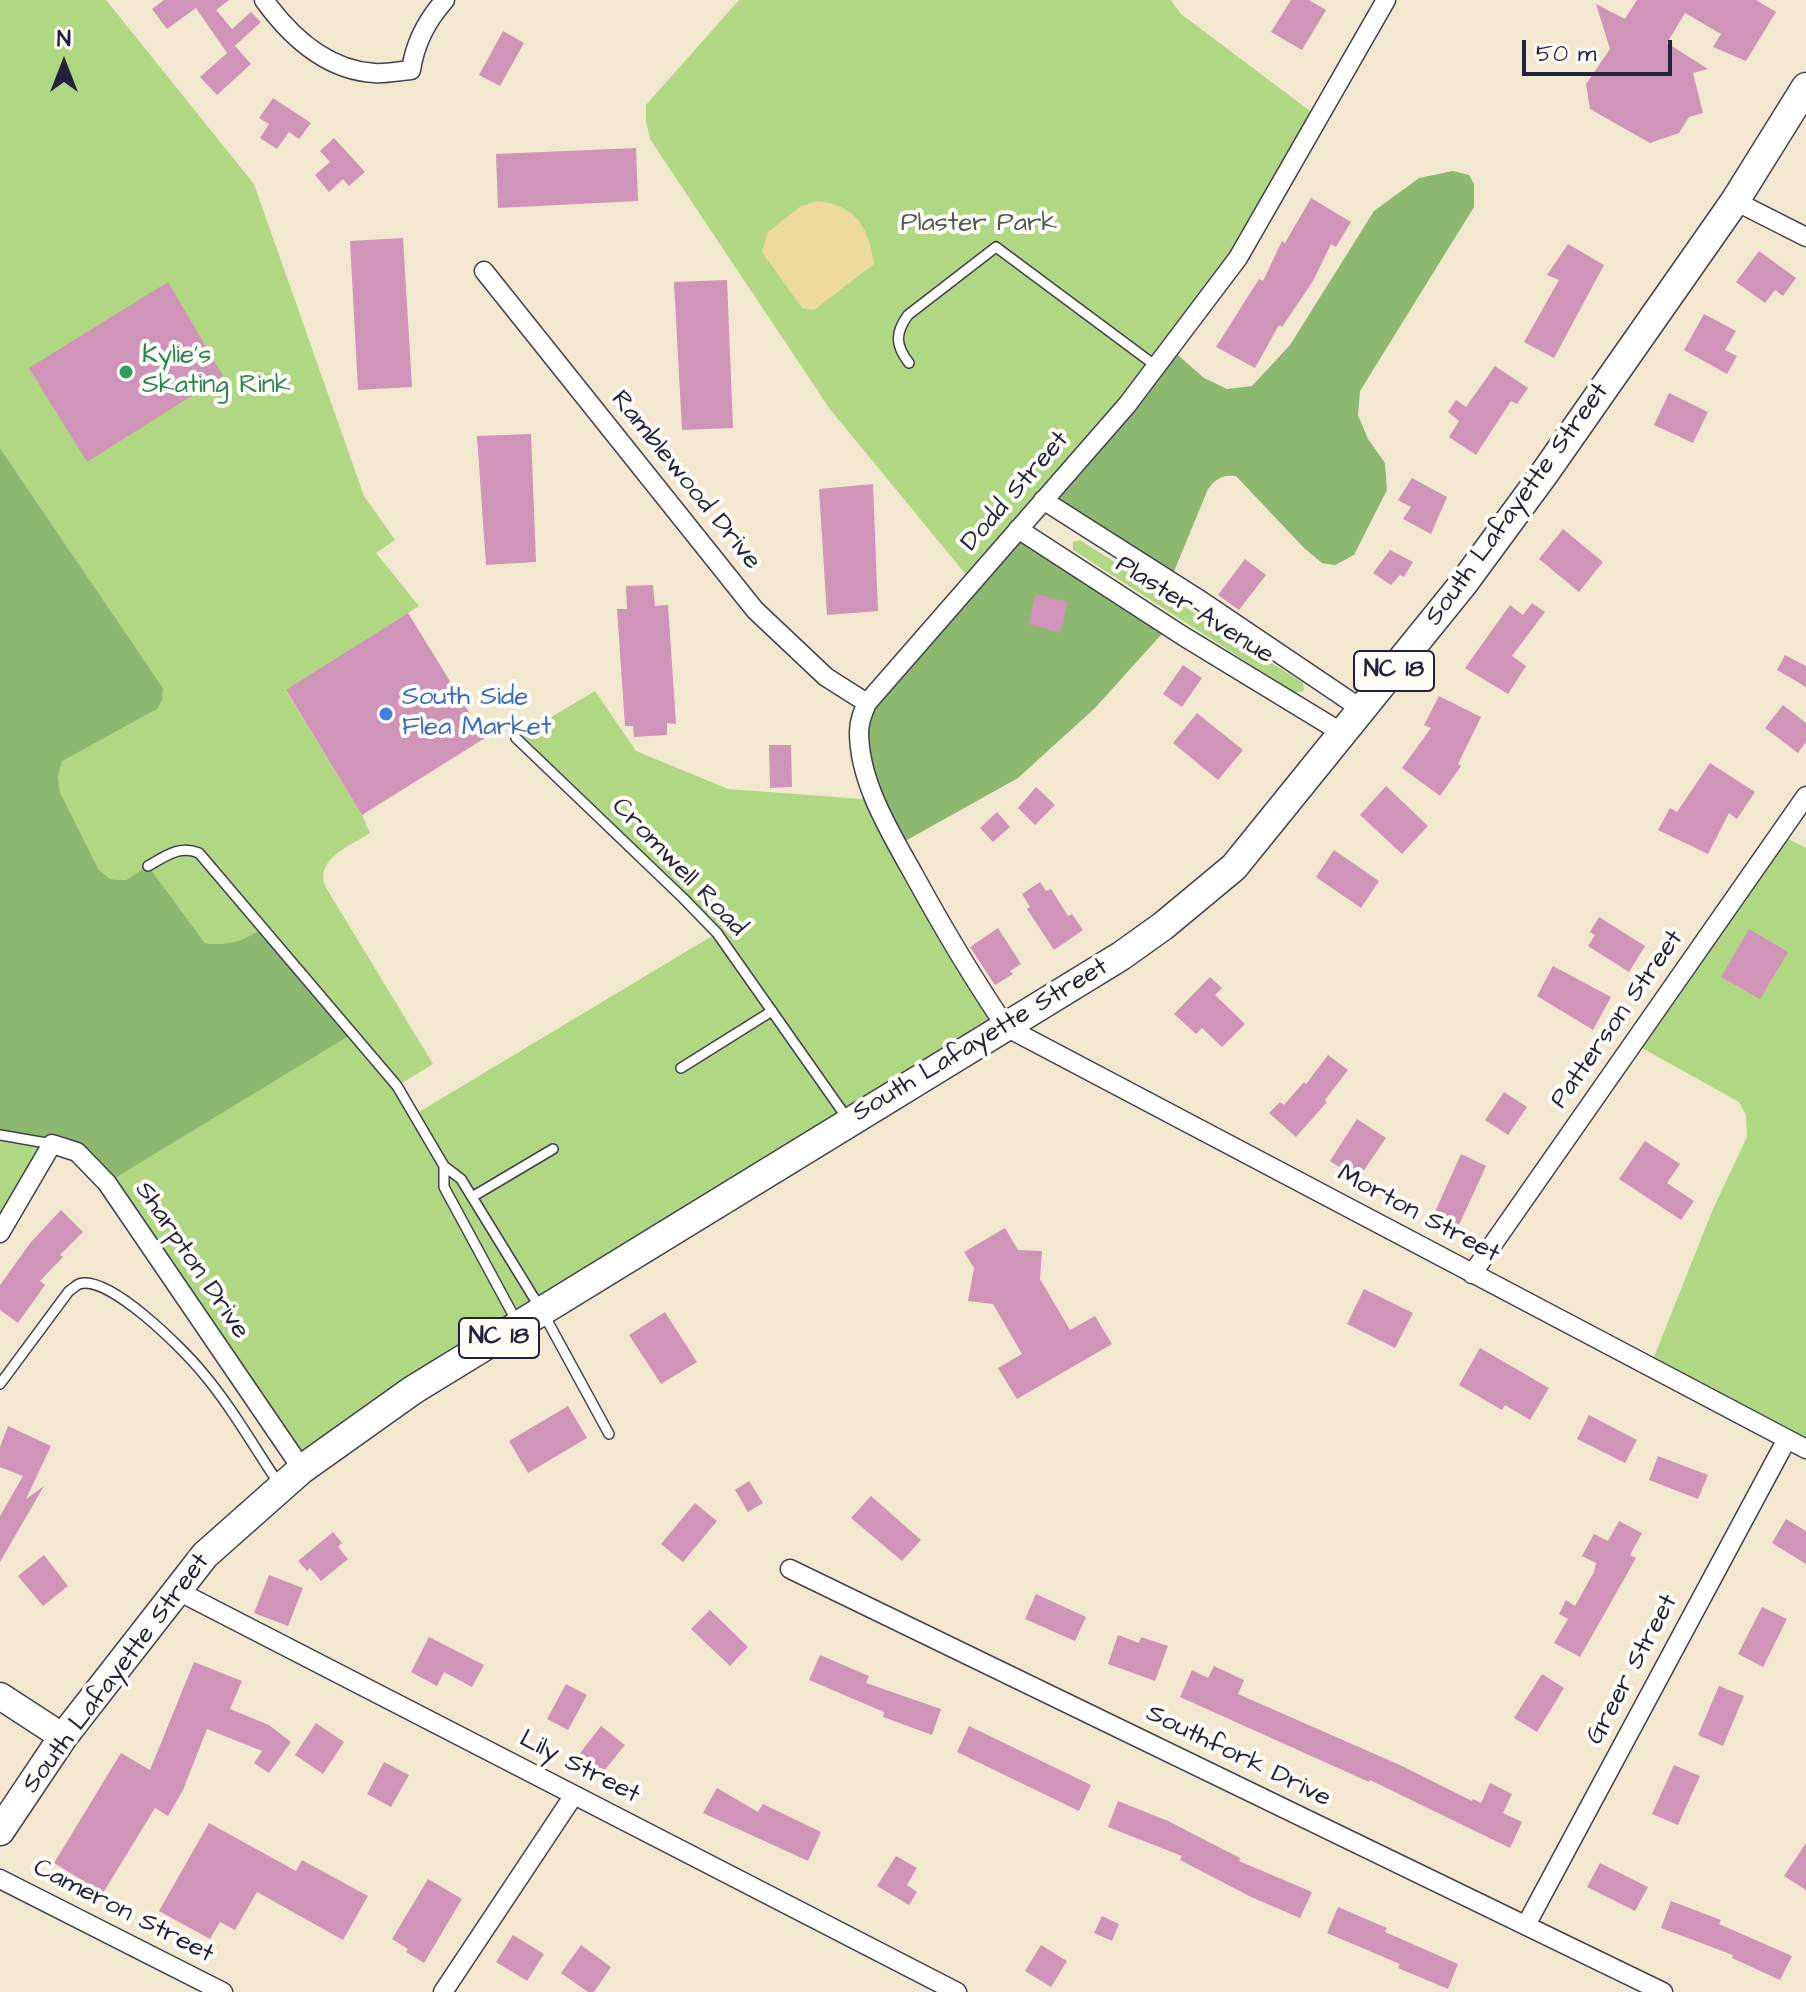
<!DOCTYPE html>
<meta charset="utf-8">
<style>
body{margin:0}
#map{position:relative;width:1806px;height:1992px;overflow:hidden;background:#f2e8cf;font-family:"Architects Daughter",sans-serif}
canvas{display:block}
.north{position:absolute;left:24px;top:24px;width:80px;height:80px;-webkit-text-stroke:6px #fdfcf7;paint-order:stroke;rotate:0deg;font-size:22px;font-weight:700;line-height:32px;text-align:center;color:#22223b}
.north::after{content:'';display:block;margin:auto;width:28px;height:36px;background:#22223b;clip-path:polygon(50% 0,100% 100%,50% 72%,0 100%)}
.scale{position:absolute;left:1522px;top:40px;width:150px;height:36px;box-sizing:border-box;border:4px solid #22223b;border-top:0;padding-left:10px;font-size:24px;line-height:28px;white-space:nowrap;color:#22223b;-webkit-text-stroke:6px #fdfcf7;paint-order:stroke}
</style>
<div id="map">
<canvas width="1806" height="1992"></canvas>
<div class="north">N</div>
<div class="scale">50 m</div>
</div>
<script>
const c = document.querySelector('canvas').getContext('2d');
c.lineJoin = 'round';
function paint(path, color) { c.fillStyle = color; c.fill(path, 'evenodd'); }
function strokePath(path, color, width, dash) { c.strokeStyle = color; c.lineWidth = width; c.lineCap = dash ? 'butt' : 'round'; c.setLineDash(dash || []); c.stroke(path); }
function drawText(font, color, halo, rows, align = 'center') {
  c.font = font + ' "Architects Daughter",sans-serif'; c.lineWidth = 8; c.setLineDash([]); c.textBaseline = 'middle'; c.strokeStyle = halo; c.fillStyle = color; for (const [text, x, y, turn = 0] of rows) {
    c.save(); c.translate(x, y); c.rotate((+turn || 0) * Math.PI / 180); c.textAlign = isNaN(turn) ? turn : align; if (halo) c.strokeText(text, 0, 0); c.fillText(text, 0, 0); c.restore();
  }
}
paint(new Path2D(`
 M0 0H106L254 184 364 496 395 540 376 553 419 606 286 691 362 815 370 833C350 846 315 859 325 886L433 1064 397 1086 414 1115 717 933 516 738 595 691 636 751 728 789 875 800 1006 1027 302 1469 107 1183 351 1034 246 939 226 945 205 943 148 867 126 880 110 879 99 870 60 792 58 777 62 760 157 709 163 688 0 448Z
 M739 0H1171L1181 14 1318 117 1238 258 972 582 829 408 650 139 646 121V105Z
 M1080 540 1303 683 1304 691 1295 693 1073 550V542Z
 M1779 834 1806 848V1449L1650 1367 1713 1209 1747 1137 1746 1115 1739 1102 1633 1043Z
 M0 1135 45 1141 0 1233Z`), '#b0d882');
paint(new Path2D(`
 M1453 171 1469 175 1474 184V207L1360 391 1358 415 1368 439 1385 463 1387 490 1354 555 1335 565 1322 563 1304 548 1236 476C1222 475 1217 478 1208 489L1170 581 1043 500 1170 348 1204 378 1227 389 1252 386 1290 345 1374 211 1419 178Z
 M0 448 163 688 162 700 157 709 62 761 58 777 60 792 99 870 110 879 126 880 148 866 205 943C230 946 241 942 263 928L352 1034 107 1183 77 1152 0 1135Z
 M1018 529 1169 626 1095 708 1018 778 898 845 862 759 867 703Z`), '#8cb870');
paint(new Path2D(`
 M818 201C857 206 868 227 874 264L814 310 802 308 762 252 768 232 801 206Z`), '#eeda9e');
paint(new Path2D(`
 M164 0H229L216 10 232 29 251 12 261 22 227 53 196 8 167 29 152 9Z
 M1291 0H1309L1326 10 1302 50 1271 32Z
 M1637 0H1756L1776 12 1746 61 1713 47 1721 34 1685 13 1667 43 1708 69 1693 73 1703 113 1689 117 1679 133 1650 143 1590 109 1586 84 1610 49 1596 4 1625 19Z
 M503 31 524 43 500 86 479 75Z
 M235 46 251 64 217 95 200 77Z
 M273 98 311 123 299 139 289 132 277 149 260 138 269 124 259 118Z
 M334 138 365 172 349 186 343 179 329 192 315 175 330 162 320 151Z
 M636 148 638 201 498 208 496 154Z
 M1311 198 1351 222 1336 247 1331 244 1313 281 1282 327 1279 325 1255 368 1216 347 1259 279 1263 281 1282 241 1285 243Z
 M403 238 412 387 358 390 350 241Z
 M1568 244 1604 265 1554 358 1524 342 1559 280 1547 275Z
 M1759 251 1796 278 1783 296 1775 290 1765 303 1736 282Z
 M727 280 733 428 682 430 674 282Z
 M168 282 223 376 87 462 29 368Z
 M1704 314 1736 331 1725 350 1737 356 1727 374 1684 350Z
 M1495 366 1528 388 1517 404 1511 401 1476 455 1449 437 1459 421 1448 412 1456 400 1466 407Z
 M1669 393 1708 412 1693 443 1654 425Z
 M531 434 536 562 486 565 477 436Z
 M1412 478 1447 497 1431 534 1403 519 1411 507 1398 500Z
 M873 484 878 611 827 615 819 489Z
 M1563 529 1603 562 1579 592 1539 559Z
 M1390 550 1413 562 1404 577 1400 575 1391 585 1373 573Z
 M1245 559 1266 575 1239 610 1218 595Z
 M653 585 655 606 668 605 676 724 667 723V735L634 737 633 726H625L617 609H627L626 586Z
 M1036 594 1068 602 1060 633 1028 624Z
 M1532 603 1545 612 1512 656 1526 666 1508 694 1465 668 1510 605 1523 615Z
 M408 613 485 738 362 815 286 690Z
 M1785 655 1806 666V687L1777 670Z
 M1183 665 1202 678 1182 707 1163 694Z
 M1439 696 1481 717 1458 764 1461 766 1440 796 1402 768 1431 728 1424 725Z
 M1783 705 1806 723V742L1798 753 1765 728Z
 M1197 713 1243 750 1218 780 1173 743Z
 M769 745H791L792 787 770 788Z
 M1710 763 1755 792 1737 819 1729 813 1708 854 1658 830 1670 808 1677 812Z
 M1386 786 1428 826 1402 854 1360 815Z
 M1036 787 1055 805 1035 825 1018 808Z
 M997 812 1010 827 993 842 980 828Z
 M1334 850 1379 881 1361 908 1316 877Z
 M1040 882 1046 891 1051 889 1068 916 1072 914 1083 930 1054 950 1027 909 1030 907 1022 894Z
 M1599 917 1645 946 1629 972 1588 946 1595 935 1590 932Z
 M998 928 1021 964 1010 971 1013 974 995 985 970 947Z
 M1749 929 1788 952 1760 999 1721 977Z
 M1553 966 1611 997 1593 1030 1537 996Z
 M1210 977 1222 988 1215 995 1245 1024 1222 1047 1202 1028 1196 1034 1174 1014Z
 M1328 1055 1348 1070 1325 1100 1327 1102 1296 1137 1269 1113 1280 1102 1284 1105 1304 1082 1306 1084Z
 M1504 1092 1527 1107 1508 1135 1485 1120Z
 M1357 1119 1386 1138 1358 1179 1330 1161Z
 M1645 1141 1680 1164 1667 1183 1694 1201 1681 1220 1619 1179Z
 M1461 1154 1486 1166 1459 1225 1434 1214Z
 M61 1210 83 1232 60 1255 63 1257 40 1281 45 1285 18 1323 0 1310V1285L31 1242Z
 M1005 1228 1018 1250 1042 1251 1040 1279 1070 1330 1095 1316 1112 1344 1017 1399 998 1368 1022 1354 993 1304 968 1301 974 1268 964 1252Z
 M1364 1289 1413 1313 1395 1348 1347 1324Z
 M665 1312 697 1362 661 1384 629 1335Z
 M1480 1348 1549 1388 1530 1420 1505 1405 1502 1410 1459 1385Z
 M568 1406 587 1438 528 1473 509 1441Z
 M1589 1415 1637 1440 1625 1463 1577 1439Z
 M8 1426 51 1446 26 1499 44 1486 0 1562V1516L23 1476 0 1467V1447Z
 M1658 1456 1708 1475 1698 1499 1649 1480Z
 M749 1481 763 1503 748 1512 735 1490Z
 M871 1496 921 1540 902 1561 851 1518Z
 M695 1503 717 1521 683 1562 661 1544Z
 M1786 1519 1806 1531V1564L1772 1543Z
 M1619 1521 1642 1533 1630 1555 1636 1558 1580 1657 1554 1643 1568 1619 1559 1614 1566 1600 1575 1606 1594 1572 1596 1563 1582 1556 1594 1534 1608 1541Z
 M333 1532 342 1543 338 1547 348 1559 321 1581 310 1568 307 1571 298 1561Z
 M44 1555 68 1586 43 1606 18 1576Z
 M269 1575 303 1588 288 1626 254 1613Z
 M1036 1594 1086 1617 1075 1641 1025 1619Z
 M1762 1607 1787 1619 1763 1667 1738 1654Z
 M710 1610 748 1647 730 1666 691 1629Z
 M1118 1635 1139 1643 1141 1637 1168 1646 1155 1681 1108 1664Z
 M429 1637 484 1665 472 1687 444 1672 437 1686 411 1672Z
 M820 1655 869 1676 866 1683 941 1709 932 1735 883 1717 884 1712 809 1680Z
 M194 1662 242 1681 230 1709 269 1725 291 1742 269 1773 254 1763 262 1751 207 1729 183 1790 168 1816 155 1808 103 1893 54 1863 121 1753 150 1770Z
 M1214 1666 1244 1680 1238 1694 1402 1766 1472 1801 1473 1799 1481 1803 1490 1783 1512 1794 1503 1813 1522 1822 1510 1848 1370 1780 1369 1782 1180 1697 1192 1670 1208 1678Z
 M1542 1674 1564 1688 1537 1732 1514 1718Z
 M566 1684 587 1695 568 1730 547 1719Z
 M1719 1686 1744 1696 1723 1746 1698 1735Z
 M316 1723 344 1742 323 1774 295 1755Z
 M601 1726 625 1745 600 1776 577 1757Z
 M969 1726 1091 1785 1079 1811 957 1752Z
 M384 1762 409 1775 391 1807 367 1794Z
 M1674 1765 1700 1776 1678 1825 1652 1814Z
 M717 1788 758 1812 763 1804 821 1832 808 1861 703 1813Z
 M1118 1801 1168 1821 1240 1858 1239 1861 1312 1892 1300 1918 1251 1897 1180 1860 1182 1856 1108 1827Z
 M209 1823 296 1871 302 1860 368 1896 343 1940 257 1892 235 1930 220 1922 210 1939 159 1911Z
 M1806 1843V1890L1784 1876Z
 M896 1856 917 1868 907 1885 917 1892 909 1905 877 1886Z
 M1600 1863 1648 1887 1635 1911 1587 1887Z
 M428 1879 462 1899 424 1963 406 1952 408 1949 392 1939Z
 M1671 1901 1721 1920 1719 1924 1792 1956 1780 1980 1732 1958 1733 1955 1661 1928Z
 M1338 1907 1387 1928 1385 1932 1458 1964 1448 1989 1398 1968 1400 1964 1327 1933Z
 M1102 1916 1119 1924 1112 1941 1094 1933Z
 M513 1935 544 1954 527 1981 496 1962Z
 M581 1945 611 1967 594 1992H588L561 1973Z
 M1041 1945 1067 1961 1051 1987 1025 1971Z`), '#d094b8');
const lane = new Path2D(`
 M909 363C895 345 895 333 908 315L996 247 1156 366
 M516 738 683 898 717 933 847 1118
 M148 866C166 856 179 845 199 853L397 1086 444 1166
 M681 1068 772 1011
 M0 1135 52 1144
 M472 1197 553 1149
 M517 1322 444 1187V1166L461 1179 542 1311 609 1434
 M0 1384 69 1291C73 1289 76 1285 79 1284 109 1274 184 1350 202 1372 231 1406 254 1447 279 1484`);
const street = new Path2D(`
 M264 0C290 36 327 70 374 73 386 74 399 71 411 70 415 43 427 20 445 0
 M1386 0 1238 258 1127 405 867 703C863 712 859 721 859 732 859 782 890 832 914 875 943 928 972 977 1006 1027L1806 1449
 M1735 201 1806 237
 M484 271 755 610 826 677 867 703
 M1043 500 1197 598 1363 710
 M1018 529 1183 636 1344 734
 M0 1233 52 1144 77 1152 107 1183 302 1469
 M1472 1274 1806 796
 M790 1569 1663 1992
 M176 1590 957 1992
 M0 1879 223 1992
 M1526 1925 1787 1439
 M443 1992 574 1795`);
const secondary = new Path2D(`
 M0 1696 63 1737`);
const primary = new Path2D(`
 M0 1831 63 1737 205 1555 302 1469 413 1390 1121 956 1163 926 1234 867 1463 584 1544 474 1735 201 1806 87`);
strokePath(lane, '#414051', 12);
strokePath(street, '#414051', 21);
strokePath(secondary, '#414051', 29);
strokePath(primary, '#414051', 31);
strokePath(lane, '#fff', 9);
strokePath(street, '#fff', 18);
strokePath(secondary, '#fff', 26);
strokePath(primary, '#fff', 28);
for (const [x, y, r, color] of [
 [126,372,8,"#2e9e5b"],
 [386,714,8,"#3f7fe0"]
]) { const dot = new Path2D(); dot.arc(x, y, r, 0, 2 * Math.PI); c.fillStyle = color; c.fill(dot); strokePath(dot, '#fdfcf7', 3); }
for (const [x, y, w] of [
 [1394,671,80],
 [499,1338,80]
]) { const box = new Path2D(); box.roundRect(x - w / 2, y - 20, w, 40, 6); c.fillStyle = '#fdfcf7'; c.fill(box); strokePath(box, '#22223b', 2); }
drawText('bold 24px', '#22223b', null, [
 ["NC 18",1394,671],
 ["NC 18",499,1338]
]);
drawText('26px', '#4d5950', '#fdfcf7', [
 ["Plaster Park",979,225]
]);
drawText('26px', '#27864d', '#fdfcf7', [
 ["Kylie’s",142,357],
 ["Skating Rink",142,387]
], 'left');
drawText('26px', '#22223b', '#fdfcf7', [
 ["Ramblewood Drive",685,481,51],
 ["Dodd Street",1016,492,-49],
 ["South Lafayette Street",1518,505,-54],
 ["Plaster Avenue",1194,611,32],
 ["Cromwell Road",678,868,46],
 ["Patterson Street",1618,1020,-55],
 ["South Lafayette Street",981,1041,-31],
 ["Morton Street",1418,1215,28],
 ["Sharpton Drive",191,1261,56],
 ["Greer Street",1633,1670,-62],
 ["South Lafayette Street",117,1674,-53],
 ["Southfork Drive",1238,1757,26],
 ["Lily Street",579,1768,27],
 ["Cameron Street",123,1912,27]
]);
drawText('26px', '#366cbe', '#fdfcf7', [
 ["South Side",402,699],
 ["Flea Market",402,729]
], 'left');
</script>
